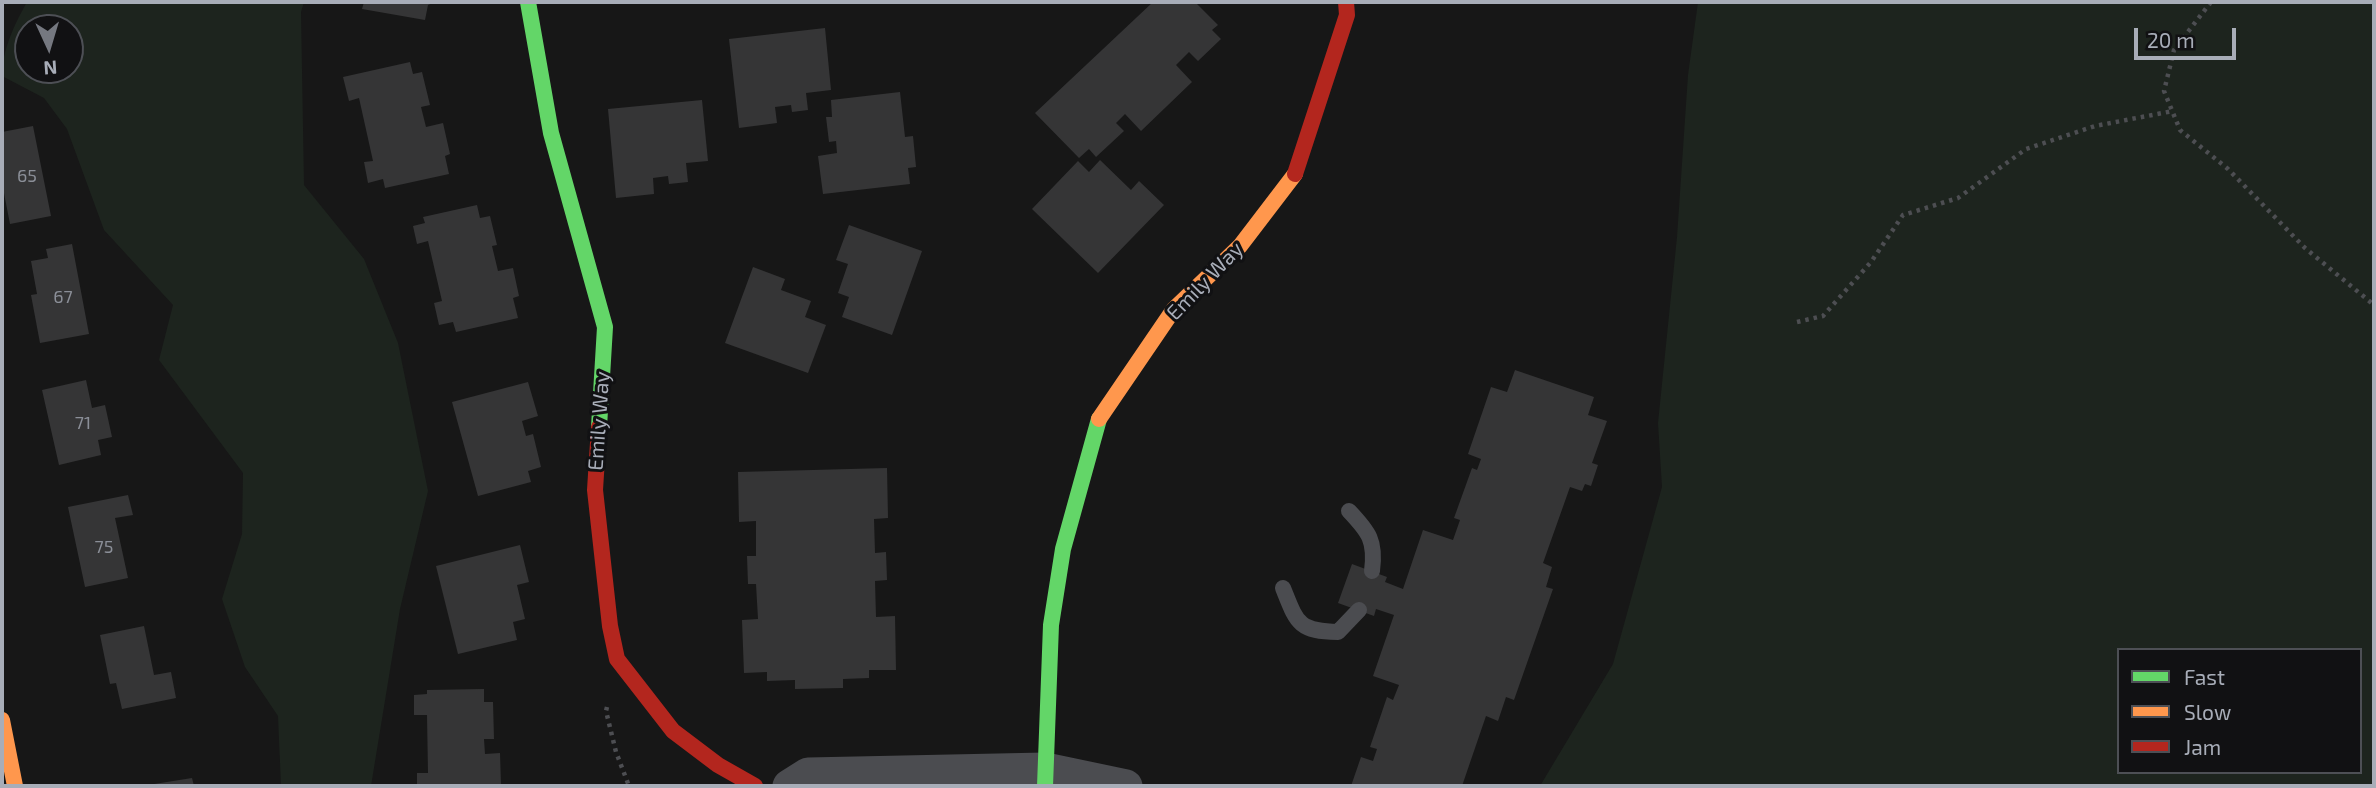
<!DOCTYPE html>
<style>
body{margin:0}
#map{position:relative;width:2376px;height:788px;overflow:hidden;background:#171717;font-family:"Exo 2",sans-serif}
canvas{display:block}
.frame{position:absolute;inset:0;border:4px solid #a8adb8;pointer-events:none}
.legend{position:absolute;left:2117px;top:648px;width:245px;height:126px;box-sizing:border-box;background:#111113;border:2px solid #4d4f55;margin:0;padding:9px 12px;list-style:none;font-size:21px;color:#a8adb8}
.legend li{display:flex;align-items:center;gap:14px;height:35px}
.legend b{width:35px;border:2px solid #4d4f55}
.north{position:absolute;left:14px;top:14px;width:70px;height:70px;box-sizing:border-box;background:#111113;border:2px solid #4d4f55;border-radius:50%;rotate:176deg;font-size:19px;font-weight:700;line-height:28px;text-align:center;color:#a8adb8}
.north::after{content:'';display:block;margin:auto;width:24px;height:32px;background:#757880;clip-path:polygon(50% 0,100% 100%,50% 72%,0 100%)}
.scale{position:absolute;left:2134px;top:28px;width:102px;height:32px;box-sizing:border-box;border:4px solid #a8adb8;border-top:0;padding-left:9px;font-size:21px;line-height:24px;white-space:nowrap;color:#a8adb8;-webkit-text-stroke:5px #111113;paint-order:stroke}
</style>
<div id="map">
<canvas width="2376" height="788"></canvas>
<div class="frame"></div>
<ul class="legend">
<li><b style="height:9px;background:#63d668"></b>Fast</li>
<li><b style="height:9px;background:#ff974d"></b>Slow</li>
<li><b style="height:9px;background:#b3261e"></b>Jam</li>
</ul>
<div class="north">N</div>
<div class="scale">20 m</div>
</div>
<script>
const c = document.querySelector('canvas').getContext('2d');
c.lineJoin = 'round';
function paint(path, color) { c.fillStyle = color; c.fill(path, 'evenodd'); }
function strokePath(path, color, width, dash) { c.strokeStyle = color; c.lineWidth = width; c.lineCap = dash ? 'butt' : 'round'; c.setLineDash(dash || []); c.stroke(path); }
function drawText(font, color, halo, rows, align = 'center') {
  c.font = font + ' "Exo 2",sans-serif'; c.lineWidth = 6; c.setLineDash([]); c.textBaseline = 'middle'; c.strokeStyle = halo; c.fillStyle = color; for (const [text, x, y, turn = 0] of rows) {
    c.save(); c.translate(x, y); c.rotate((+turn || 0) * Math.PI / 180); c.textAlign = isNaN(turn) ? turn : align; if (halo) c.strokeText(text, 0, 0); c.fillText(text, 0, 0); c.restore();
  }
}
paint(new Path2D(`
 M27 2H304L301 12 304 185 364 259 398 343 428 491 400 609 371 786H281L278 716 245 667 222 599 242 534 243 473 159 360 173 305 104 230 67 129 44 98 2 76C2 50 15 23 27 2ZM28 28H70V70H28Z
 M1698 2H2374V786H1540L1613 664 1662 487 1658 423 1677 237 1688 75ZM2119 650H2360V772H2119Z`), '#1d241e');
paint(new Path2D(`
 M364 2H435L428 5 425 20 362 9Z
 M1153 2H1195L1218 25 1212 30 1221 39 1198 61 1189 52 1176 65 1192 82 1141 131 1125 114 1116 123 1124 131 1096 157 1089 149 1079 158 1035 113Z
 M825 28 831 90 806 93 808 110 792 112 791 105 775 107 777 123 739 128 729 39Z
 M410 62 413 74 422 72 430 105 421 107 426 127 443 123 450 154 445 156 449 174 385 188 383 179 368 183 364 162 373 161 359 98 349 101 343 77Z
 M900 92 905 137 913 136 916 167 908 168 910 184 823 194 818 156 837 153 836 141 829 142 826 117H832L831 100Z
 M702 100 708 161 686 163 688 182 669 184 668 176 653 178 654 194 616 198 608 109Z
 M33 126 51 216 10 224 2 183V132Z
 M1100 160 1131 190 1139 181 1164 205 1098 273 1032 209 1078 161 1089 172Z
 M477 205 480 218 490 216 497 245 492 246 498 271 513 268 519 296 513 298 518 318 456 332 453 322 439 325 434 303 442 301 428 241 417 244 413 226 425 223 423 217Z
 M849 225 922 251 892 335 842 317 849 297 838 293 848 264 836 260Z
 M72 244 89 334 40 343 31 295 37 294 31 261 48 258 46 249Z
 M753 267 785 279 781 290 811 301 805 317 826 325 808 373 725 343Z
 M1515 370 1594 397 1588 415 1607 421 1592 463 1598 465 1591 486 1585 484 1582 491 1570 487 1543 563 1552 567 1546 587 1553 589 1514 700 1506 697 1498 721 1486 716 1462 786H1351L1361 757 1373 761 1377 749 1370 747 1387 697 1393 700 1399 685 1373 676 1394 615 1376 609 1374 616 1338 603 1352 564 1387 577 1385 582 1403 589 1423 530 1453 540 1460 520 1454 518 1472 468 1477 470 1481 459 1468 454 1491 387 1507 392Z
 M86 380 92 408 105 405 112 437 98 440 101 455 59 465 42 390Z
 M528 382 538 416 522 421 526 436 533 434 541 467 528 471 531 482 478 496 452 402Z
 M887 468 888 518 874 519 875 553 886 552 887 580 875 581 876 617 895 616 896 670H869V678L843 679V688L795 689V680L767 681V672L744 673 742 620 758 619 756 584H748L747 556H756V521L739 522 738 472Z
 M128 495 133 515 115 518 128 578 85 587 68 507Z
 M520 545 529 582 517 585 525 619 513 622 517 640 458 654 436 566Z
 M144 626 154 675 171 672 176 698 122 709 116 683 110 684 100 635Z
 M484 689V702H493L494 739H484L485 754 500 753 501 786H417V773H428L427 715H414V695L427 694V690Z
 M192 778 194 786H148V785Z`), '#353536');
strokePath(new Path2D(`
 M2211 2 2174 50 2164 91 2180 130 2228 169 2305 248 2374 305
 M1797 322 1823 316 1871 262 1903 215 1958 198 2026 149 2095 126 2173 111
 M607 707 606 711 616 752 629 786`), '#4d4e52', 4.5, [3.5, 5]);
strokePath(new Path2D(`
 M1349 511C1369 532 1376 541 1372 571
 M1283 588C1297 623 1298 631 1338 632L1359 610`), '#4b4c50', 16);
strokePath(new Path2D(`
 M789 786 808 774 1045 769 1126 786`), '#4b4c50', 33);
strokePath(new Path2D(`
 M528 2 551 133 605 327 599 427
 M1045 786 1051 625 1063 549 1099 419`), '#63d668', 16);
strokePath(new Path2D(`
 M1099 419 1174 309 1240 246 1295 174
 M2 720 15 786`), '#ff974d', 16);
strokePath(new Path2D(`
 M1295 174 1347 15 1346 2
 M599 427 595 490 610 626 617 659 673 731 718 765 755 786`), '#b3261e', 16);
drawText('18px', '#8b8f98', null, [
 ["65",27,176],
 ["67",63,297],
 ["71",83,423],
 ["75",104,547]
]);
drawText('21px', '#a8adb8', '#111113', [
 ["Emily Way",1205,281,-46],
 ["Emily Way",599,421,-86]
]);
</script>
